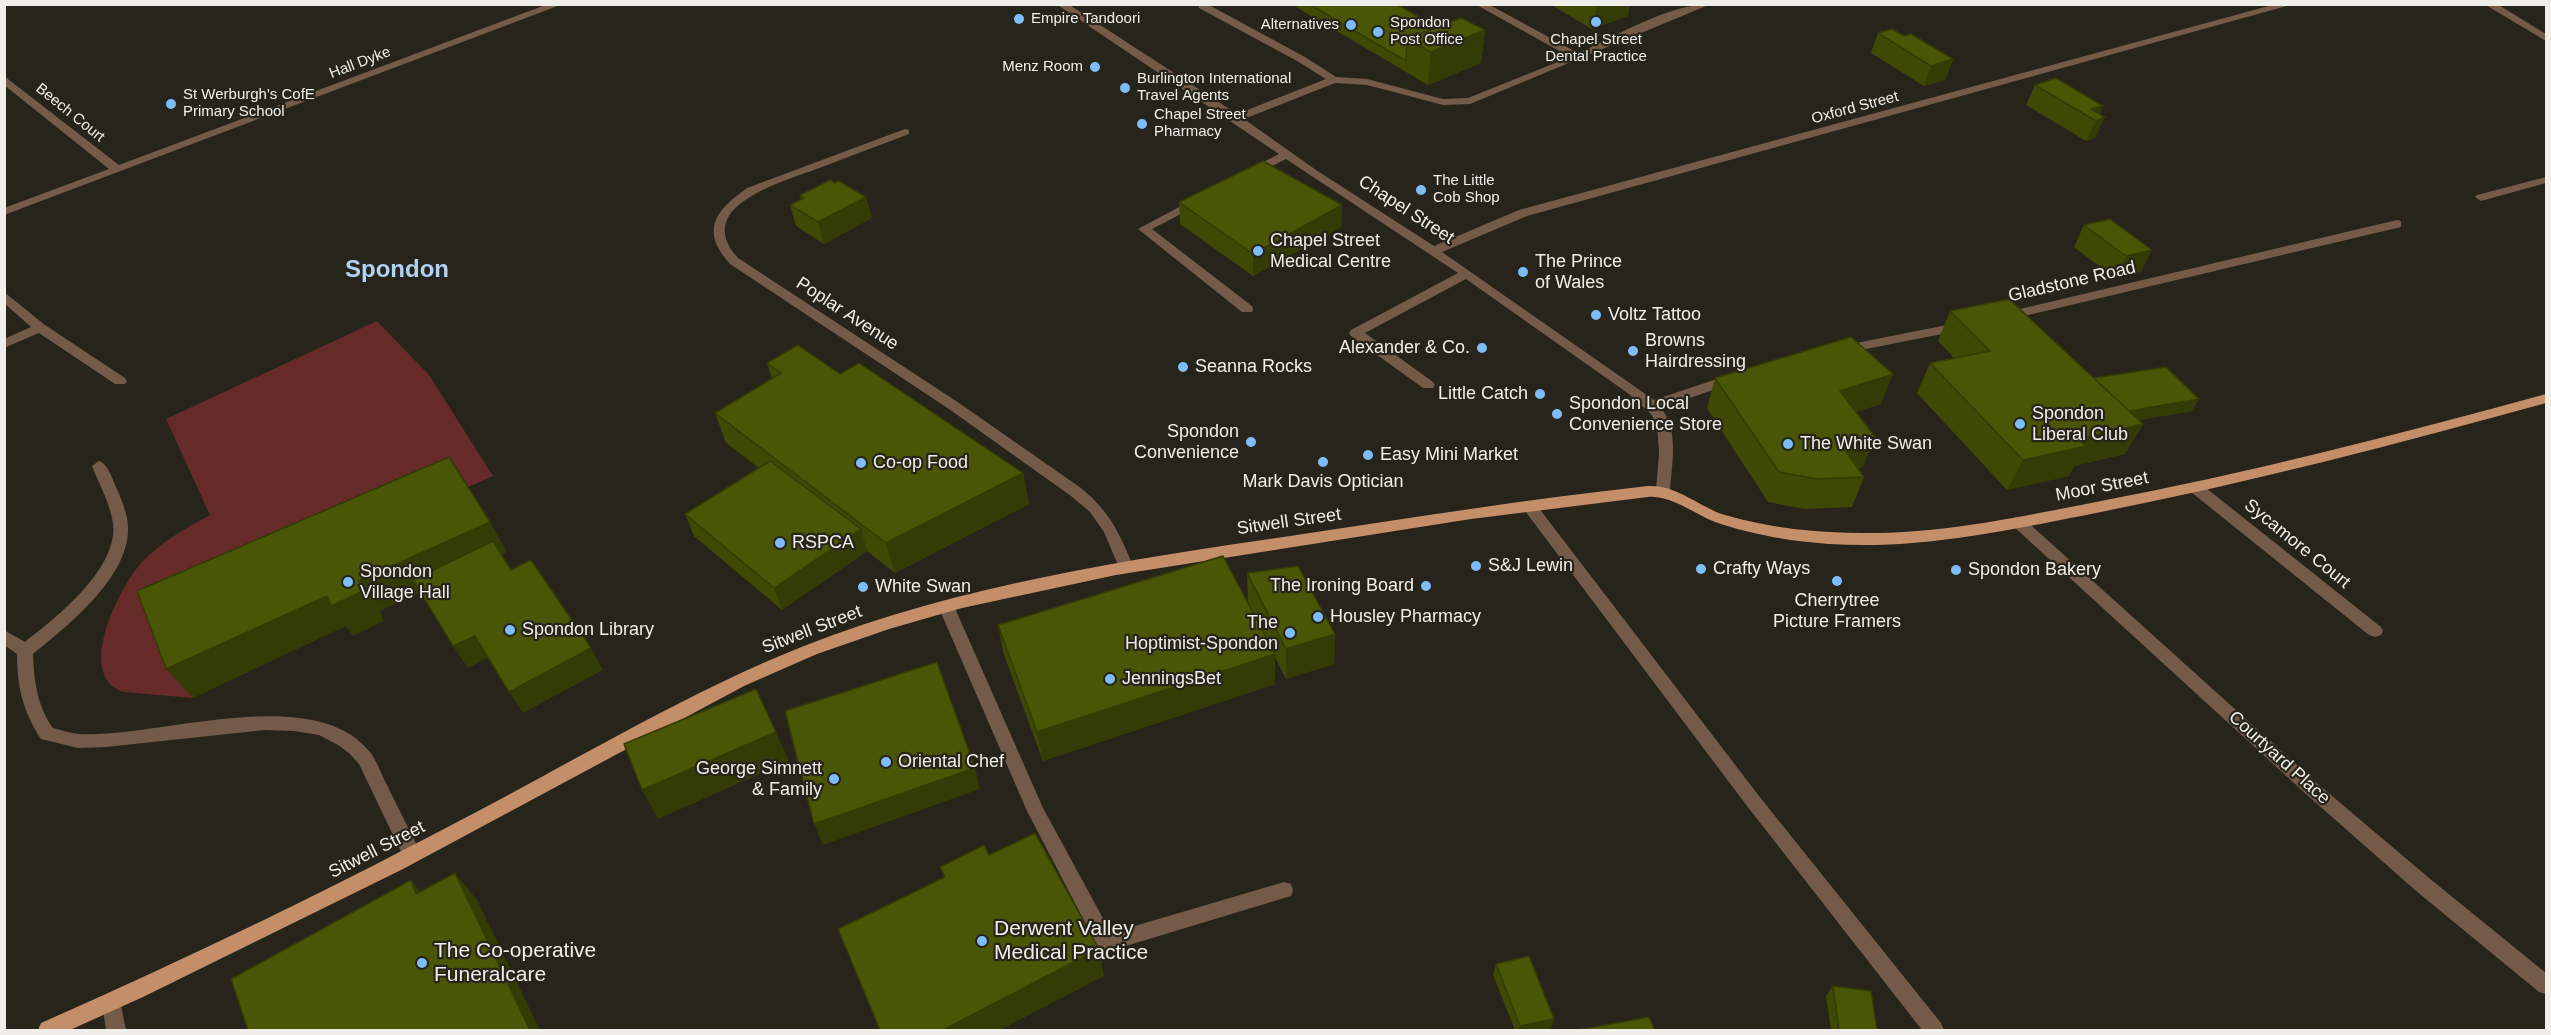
<!DOCTYPE html>
<style>
body{margin:0}
#map{position:relative;width:2551px;height:1035px;overflow:hidden;background:#27241c;font-family:Arial,sans-serif}
canvas{display:block}
.frame{position:absolute;inset:0;border:6px solid #f0eee8;pointer-events:none}
</style>
<div id="map">
<canvas width="2551" height="1035"></canvas>
<div class="frame"></div>
</div>
<script>
const c = document.querySelector('canvas').getContext('2d');
c.lineJoin = 'round';
function paint(path, color) { c.fillStyle = color; c.fill(path, 'evenodd'); }
function strokePath(path, color, width, dash) { c.strokeStyle = color; c.lineWidth = width; c.lineCap = dash ? 'butt' : 'round'; c.setLineDash(dash || []); c.stroke(path); }
function drawText(font, color, halo, rows, align = 'center') {
  c.font = font + ' Arial,sans-serif'; c.lineWidth = 4.5; c.setLineDash([]); c.textBaseline = 'middle'; c.strokeStyle = halo; c.fillStyle = color; for (const [text, x, y, turn = 0] of rows) {
    c.save(); c.translate(x, y); c.rotate((+turn || 0) * Math.PI / 180); c.textAlign = isNaN(turn) ? turn : align; if (halo) c.strokeText(text, 0, 0); c.fillText(text, 0, 0); c.restore();
  }
}
paint(new Path2D(`
 M377 321 429 375 493 476 164 621 193 698 124 692C74 677 119 587 142 562 161 542 186 528 210 515L166 419Z`), '#662a29');
paint(new Path2D(`
 M548 4H563L4 215V208L109 169 4 85V76L119 165Z
 M1056 4H1068L1237 114 1326 79 1297 61 1199 8 1198 4H1207L1305 57 1336 77 1367 79 1443 99 1468 98 1570 57 1475 4H1488L1578 53C1617 36 1668 4 1711 4L1470 104 1443 105 1367 85 1335 83 1244 119 1316 170 1434 246 1519 210 2276 4H2294L1527 216 1442 252 1654 400 1726 376H1736L1738 379 1736 382 1661 408C1679 431 1672 463 1670 491L1663 496 1656 491 1659 453 1657 425 1651 414 1629 394 1466 279 1365 333 1433 382 1435 385 1433 388H1423L1351 336 1349 333 1351 330 1458 273 1286 159 1256 174H1248V170L1279 154Z
 M2484 4H2497L2546 34V41Z
 M905 129 909 130V134C880 145 851 156 822 167 786 181 690 205 738 258L959 403 1081 488C1110 512 1119 532 1133 566L1130 570H1120L1104 532 1090 512 1071 496 949 409 730 264C700 230 715 211 747 188Z
 M2546 177V183L2481 201 2475 197 2477 195Z
 M1196 198 1202 202 1200 204 1152 229 1252 306 1253 309 1252 312H1242L1138 229Z
 M2397 220 2401 221V227L2003 321 1997 317 2003 313Z
 M4 292 45 325 125 378 127 381 125 384H115L39 333 4 348V339L31 327 4 303Z
 M1962 322 1967 323 1969 326 1967 329 1841 354 1834 350 1841 346Z
 M99 461C109 464 113 482 118 491 123 504 129 518 128 532 126 579 68 626 33 654 34 680 37 706 53 728 61 730 70 733 79 734 159 738 313 681 370 752 377 761 381 774 387 785 398 808 410 831 421 854L419 860 412 862 405 860 359 764 349 753 338 745 319 735 294 731 265 730 106 747 78 748 41 739C23 712 17 686 17 654L4 645V630L25 642C57 617 119 568 113 523 110 503 99 484 92 466Z
 M2196 483 2201 484 2381 627 2383 631 2381 635 2375 637 2369 635 2191 492 2189 488 2191 484Z
 M1530 502 1535 503 1759 796 1941 1023 1944 1030H1922L1747 806 1525 511 1523 507 1525 503Z
 M2018 517 2023 518 2318 784 2429 878 2546 973V994L2539 992 2415 890 2306 794 2013 526 2010 522 2013 518Z
 M946 600 952 602 954 606 1043 808 1111 933 1284 882 1291 884 1293 890 1291 896 1106 952 1099 949 1027 811 938 606 940 602Z
 M112 993 119 996 126 1030H106L102 1003 105 996Z`), '#745a48');
paint(new Path2D(`
 M2546 394V403C2397 444 2248 483 2096 513 2024 527 1951 543 1876 545 1825 546 1770 540 1721 524 1697 517 1673 495 1648 497L1471 519 1116 575 962 608 889 629 817 654 744 686 403 869 143 997 70 1030H38L41 1023C191 957 337 886 482 809 588 753 693 690 804 646 959 585 1126 560 1290 536 1409 518 1528 499 1648 486 1676 484 1699 507 1725 515 1773 529 1827 534 1876 533 1950 532 2024 516 2096 502 2248 473 2397 435 2546 394Z`), '#c48e69');
paint(new Path2D(`
 M1291 4H1396L1437 27 1485 30 1481 63 1428 85Z
 M1550 4H1630L1628 16 1592 29Z
 M1878 33 1904 36 1953 59 1945 80 1924 86 1871 53Z
 M2035 85 2099 114 2095 138 2086 141 2026 105Z
 M800 195 866 197 872 218 824 244 796 226 790 205 801 199Z
 M1179 202 1342 205 1341 227 1253 276 1180 224Z
 M2110 219 2141 272 2115 278 2074 247 2084 225Z
 M1950 311 2094 378 2192 411 2139 420 2143 424 2125 454 2074 466 2069 476 2007 490 1917 393 1930 363 1954 358 1938 341Z
 M767 363 840 374 1023 473 1029 504 895 573 867 551 782 610 694 536 685 514 759 468 726 443 715 413 772 379Z
 M1715 378 1881 404 1856 412 1863 467 1858 468 1864 477 1852 507 1805 509 1768 502 1707 408Z
 M1247 573 1335 634 1334 664 1286 679 1275 657V684L1043 761 1004 655 998 625 1248 603Z
 M1496 964 1551 1029 1544 1030H1515L1493 975Z
 M1833 986 1877 1030H1831L1826 996Z`), '#3e4a04');
paint(new Path2D(`
 M1597 4H1630L1628 16 1592 29Z
 M1485 30 1481 63 1428 85 1431 52Z
 M1953 59 1945 80 1924 86 1931 66Z
 M2103 106 2097 120 2105 117 2095 138 2086 141 2096 121 2091 109Z
 M866 197 872 218 824 244 818 222Z
 M1342 205 1341 227 1253 276V254Z
 M2152 250 2141 272 2115 278 2126 256Z
 M1893 374 1881 404 1828 421 1840 391Z
 M2199 399 2192 411 2102 426 2108 415Z
 M2143 424 2125 454 2074 466 2069 476 2007 490 2023 460 2078 439Z
 M1875 437 1863 467 1828 473 1840 443Z
 M1023 473 1029 504 895 573 886 543Z
 M490 522 507 552 380 611 384 621 353 636 346 626 193 698 166 669Z
 M861 529 867 551 782 610 774 588Z
 M1335 634 1334 664 1286 679V649Z
 M475 636 489 657 468 668 453 646Z
 M591 648 603 670 523 713 509 692Z
 M1275 654V684L1043 761 1037 732Z
 M776 732 789 761 658 819 642 790Z
 M975 768 980 789 823 845 814 824Z
 M455 873 477 900 540 1030H530Z
 M411 880 434 908 416 894Z
 M1099 949 1104 976 1000 1030H943Z
 M1554 1019 1551 1029 1544 1030H1519L1520 1026Z`), '#323c04');
const building = new Path2D(`
 M1309 4H1396L1437 27 1407 39 1406 61Z
 M1461 18 1485 30 1431 52 1407 39Z
 M1892 29 1904 36 1911 34 1953 59 1931 66 1878 33Z
 M2056 78 2103 106 2091 109 2105 117 2096 121 2035 85Z
 M1263 161 1342 205 1253 254 1179 202Z
 M830 180 835 183 839 181 866 197 818 222 790 205 804 198 800 195Z
 M2110 219 2152 250 2126 256 2084 225Z
 M2009 299 2143 424 2078 439 2086 446 2023 460 1930 363 1990 351 1950 311Z
 M1851 337 1893 374 1840 391 1875 437 1840 443 1864 477 1817 479 1779 472 1715 378Z
 M798 345 840 374 859 363 1023 473 886 543 715 413 781 373 767 363Z
 M2166 367 2199 399 2129 411 2094 378Z
 M449 457 490 522 359 581 363 591 331 606 327 596 166 669 137 591Z
 M770 461 861 529 774 588 685 514Z
 M493 541 511 570 531 560 591 648 509 692 475 636 453 646 413 580Z
 M1223 556 1275 654 1037 732 998 625Z
 M1298 566 1335 634 1286 649 1247 573Z
 M937 662 975 768 814 824 785 711Z
 M756 689 776 732 642 790 624 744Z
 M1035 833 1099 949 943 1030H880L838 929 945 877 940 867 984 845 989 855Z
 M455 873 530 1030H248L231 979 411 880 416 894Z
 M1529 956 1554 1019 1520 1026 1496 964Z
 M1833 986 1871 991 1877 1030H1839Z
 M1649 1017 1655 1030H1577Z`);
paint(building, '#485605');
strokePath(building, '#323c04', 1.5);
for (const [x, y, r, color] of [
 [1019,19,6,"#7ebdf9"],
 [1596,22,6,"#7ebdf9"],
 [1351,25,6,"#7ebdf9"],
 [1378,32,6,"#7ebdf9"],
 [1095,67,6,"#7ebdf9"],
 [1125,88,6,"#7ebdf9"],
 [171,104,6,"#7ebdf9"],
 [1142,124,6,"#7ebdf9"],
 [1421,190,6,"#7ebdf9"],
 [1258,251,6,"#7ebdf9"],
 [1523,272,6,"#7ebdf9"],
 [1596,315,6,"#7ebdf9"],
 [1482,348,6,"#7ebdf9"],
 [1633,351,6,"#7ebdf9"],
 [1183,367,6,"#7ebdf9"],
 [1540,394,6,"#7ebdf9"],
 [1557,414,6,"#7ebdf9"],
 [2020,424,6,"#7ebdf9"],
 [1251,442,6,"#7ebdf9"],
 [1788,444,6,"#7ebdf9"],
 [1368,455,6,"#7ebdf9"],
 [1323,462,6,"#7ebdf9"],
 [861,463,6,"#7ebdf9"],
 [780,543,6,"#7ebdf9"],
 [1476,566,6,"#7ebdf9"],
 [1701,569,6,"#7ebdf9"],
 [1956,570,6,"#7ebdf9"],
 [1837,581,6,"#7ebdf9"],
 [348,582,6,"#7ebdf9"],
 [1426,586,6,"#7ebdf9"],
 [863,587,6,"#7ebdf9"],
 [1318,617,6,"#7ebdf9"],
 [510,630,6,"#7ebdf9"],
 [1290,633,6,"#7ebdf9"],
 [1110,679,6,"#7ebdf9"],
 [886,762,6,"#7ebdf9"],
 [834,779,6,"#7ebdf9"],
 [982,941,6,"#7ebdf9"],
 [422,963,6,"#7ebdf9"]
]) { const dot = new Path2D(); dot.arc(x, y, r, 0, 2 * Math.PI); c.fillStyle = color; c.fill(dot); strokePath(dot, '#27241c', 2); }
drawText('15px', '#f0eee8', '#27241c', [
 ["Empire Tandoori",1031,19],
 ["Spondon",1390,23],
 ["Post Office",1390,40],
 ["Alternatives",1339,25,"right"],
 ["Chapel Street",1596,40,"center"],
 ["Dental Practice",1596,57,"center"],
 ["Menz Room",1083,67,"right"],
 ["Burlington International",1137,79],
 ["Travel Agents",1137,96],
 ["St Werburgh's CofE",183,95],
 ["Primary School",183,112],
 ["Chapel Street",1154,115],
 ["Pharmacy",1154,132],
 ["The Little",1433,181],
 ["Cob Shop",1433,198]
], 'left');
drawText('15px', '#f0eee8', '#27241c', [
 ["Hall Dyke",360,63,-21],
 ["Oxford Street",1855,108,-15],
 ["Beech Court",70,113,39]
]);
drawText('18px', '#f0eee8', '#27241c', [
 ["Chapel Street",1406,210,33],
 ["Gladstone Road",2072,282,-13],
 ["Poplar Avenue",847,314,33],
 ["Moor Street",2102,487,-11],
 ["Sitwell Street",1289,522,-8],
 ["Sycamore Court",2297,544,39],
 ["Sitwell Street",812,630,-21],
 ["Courtyard Place",2279,758,42],
 ["Sitwell Street",377,850,-27]
]);
drawText('18px', '#f0eee8', '#27241c', [
 ["Chapel Street",1270,241],
 ["Medical Centre",1270,262],
 ["The Prince",1535,262],
 ["of Wales",1535,283],
 ["Voltz Tattoo",1608,315],
 ["Browns",1645,341],
 ["Hairdressing",1645,362],
 ["Alexander & Co.",1470,348,"right"],
 ["Seanna Rocks",1195,367],
 ["Little Catch",1528,394,"right"],
 ["Spondon Local",1569,404],
 ["Convenience Store",1569,425],
 ["Spondon",2032,414],
 ["Liberal Club",2032,435],
 ["Spondon",1239,432,"right"],
 ["Convenience",1239,453,"right"],
 ["The White Swan",1800,444],
 ["Easy Mini Market",1380,455],
 ["Co-op Food",873,463],
 ["Mark Davis Optician",1323,482,"center"],
 ["RSPCA",792,543],
 ["S&J Lewin",1488,566],
 ["Crafty Ways",1713,569],
 ["Spondon Bakery",1968,570],
 ["Spondon",360,572],
 ["Village Hall",360,593],
 ["The Ironing Board",1414,586,"right"],
 ["White Swan",875,587],
 ["Cherrytree",1837,601,"center"],
 ["Picture Framers",1837,622,"center"],
 ["Housley Pharmacy",1330,617],
 ["The",1278,623,"right"],
 ["Hoptimist-Spondon",1278,644,"right"],
 ["Spondon Library",522,630],
 ["JenningsBet",1122,679],
 ["Oriental Chef",898,762],
 ["George Simnett",822,769,"right"],
 ["& Family",822,790,"right"]
], 'left');
drawText('21px', '#f0eee8', '#27241c', [
 ["Derwent Valley",994,929],
 ["Medical Practice",994,953],
 ["The Co-operative",434,951],
 ["Funeralcare",434,975]
], 'left');
drawText('bold 24px', '#b0d2f4', '#27241c', [
 ["Spondon",397,270]
]);
</script>
